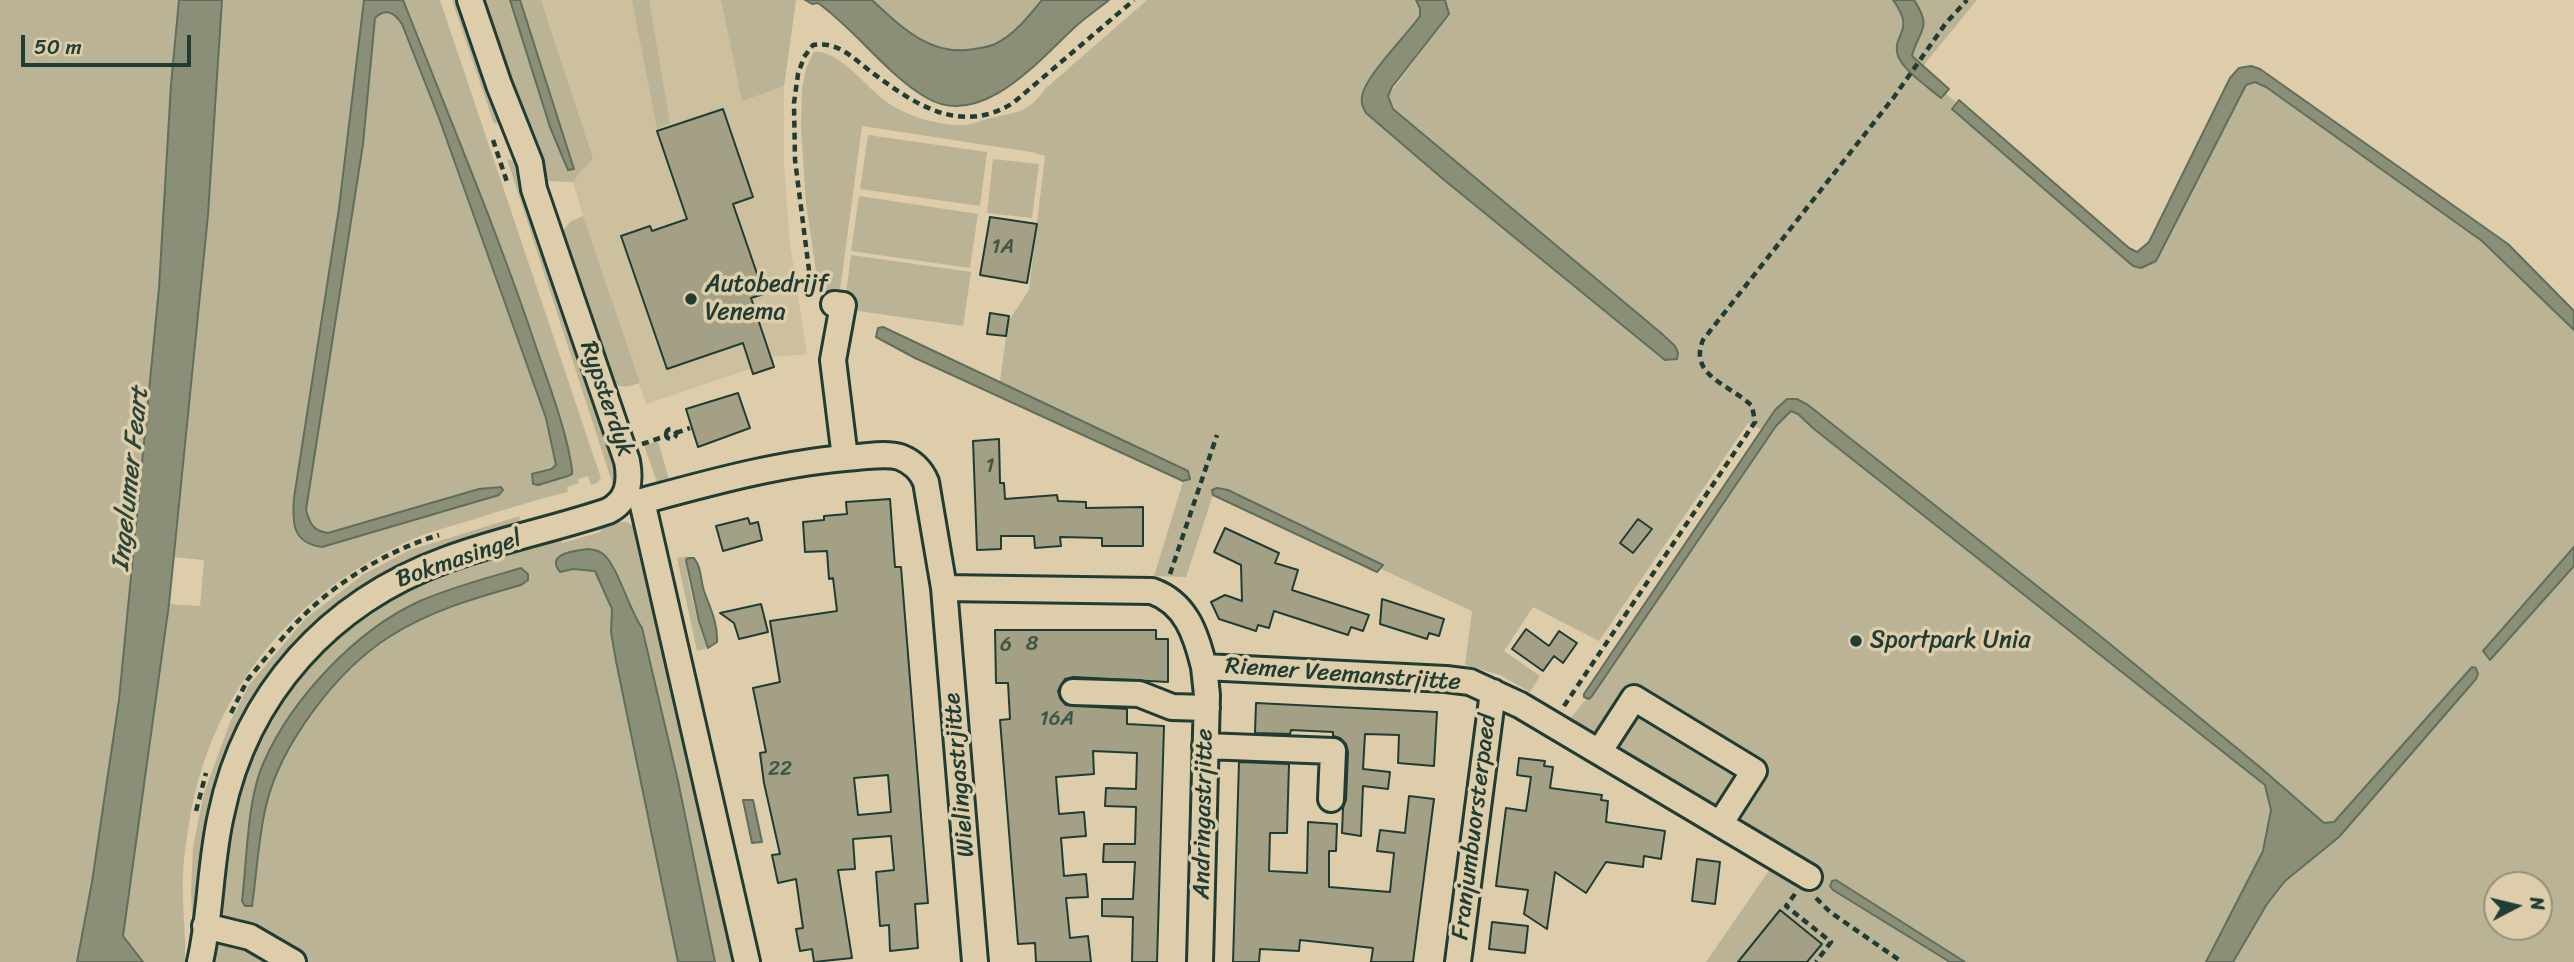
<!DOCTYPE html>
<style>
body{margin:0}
#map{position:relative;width:2574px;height:962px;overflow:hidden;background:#decdaa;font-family:Sriracha,sans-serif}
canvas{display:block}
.north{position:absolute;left:2483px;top:871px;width:70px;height:70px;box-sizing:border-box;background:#decdaa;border:2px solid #92937b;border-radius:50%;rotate:83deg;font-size:19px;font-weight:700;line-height:28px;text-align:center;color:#1f3d34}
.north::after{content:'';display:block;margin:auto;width:24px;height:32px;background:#1f3d34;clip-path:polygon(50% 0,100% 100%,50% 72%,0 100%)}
.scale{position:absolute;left:21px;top:35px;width:170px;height:32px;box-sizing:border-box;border:4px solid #1f3d34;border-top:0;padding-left:9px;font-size:21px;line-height:24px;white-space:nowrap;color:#1f3d34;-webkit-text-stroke:5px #decdaa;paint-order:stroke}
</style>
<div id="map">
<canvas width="2574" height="962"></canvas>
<div class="north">N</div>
<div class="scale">50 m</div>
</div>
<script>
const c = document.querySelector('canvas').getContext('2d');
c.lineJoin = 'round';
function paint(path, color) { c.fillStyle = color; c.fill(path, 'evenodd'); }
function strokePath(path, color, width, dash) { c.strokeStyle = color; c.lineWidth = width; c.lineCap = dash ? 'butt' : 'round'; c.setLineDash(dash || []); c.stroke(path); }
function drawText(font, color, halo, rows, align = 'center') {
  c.font = font + ' Sriracha,sans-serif'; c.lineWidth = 7; c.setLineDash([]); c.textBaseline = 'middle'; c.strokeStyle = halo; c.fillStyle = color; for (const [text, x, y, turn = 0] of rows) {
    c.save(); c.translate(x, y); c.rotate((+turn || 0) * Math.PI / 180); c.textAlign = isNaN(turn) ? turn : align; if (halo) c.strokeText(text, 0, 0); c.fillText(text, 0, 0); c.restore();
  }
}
paint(new Path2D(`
 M520 0H796L784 86V164L790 244 807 354 773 357 775 367 753 375 750 369 646 404 583 216Z`), '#ccc09f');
paint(new Path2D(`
 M0 0H179L171 85 159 288 119 700 92 882 77 962H0Z
 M222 0H364L339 208 294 498 292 521 322 547 502 493 479 489 328 533C312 530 311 524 306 510L363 144 375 18C386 9 394 12 402 24L439 118 546 418 556 465 532 474 538 485 572 474 571 462C526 304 464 152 403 0H440L601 478 597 483 591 485 588 476 578 479 579 483 567 487 568 492C539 499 510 508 481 517 456 525 430 531 406 542 289 596 209 697 189 824 185 847 182 871 183 893 183 916 186 939 185 962H143L123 937 169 604 200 606 204 560 173 557 208 215Z
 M452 0H458L500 122 494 124Z
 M482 0H510L550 127 574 169 520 0H541L593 159 577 175 574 182 544 181Z
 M632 0H649L670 123 657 129Z
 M721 0H796L784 86 742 101Z
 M872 0H1042C1029 16 1014 35 995 44 989 47 981 48 974 49 931 57 901 27 872 0Z
 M1147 0H1416L1420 8V16L1361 105 1366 113 1443 179 1665 360 1671 361 1675 346 1661 333 1393 109 1388 96 1449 14 1445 0H1893L1901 11 1905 26 1898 41 1901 63 1940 98 1945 93 1956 102 1952 109 2133 266 2141 268 2246 85 2255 82 2266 87 2482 241 2574 330V547L2483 651 2490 660 2574 566V962H2233L2267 904 2285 881 2339 837 2476 679 2478 674 2381 770 2334 822 2324 823 2261 768 2099 635 1808 405 1797 399H1787L1775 410 1763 430 1748 423 1599 641 1533 607 1504 651 1540 676 1530 692 1500 675 1465 665 1472 611 1381 569 1383 565 1228 490 1212 493 1213 495 1186 577 1154 576 1183 482 1187 481 1188 471 1000 382 1008 322 1029 290 1045 156 1031 152 862 126 839 298 819 292 806 203 801 128 802 89 806 68 814 52C839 49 867 89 888 103 909 117 939 126 965 125 973 124 983 120 991 118 1018 112 1029 112 1045 89ZM2497 885H2539V927H2497Z
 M1914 0H1977L1923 66 1912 56C1919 29 1933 29 1914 0Z
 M868 135 987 152 980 206 860 189Z
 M507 159 514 161 610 441 618 472 613 485Z
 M993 159 1039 164 1032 218 987 213Z
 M859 196 978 214 970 268 851 251Z
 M583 216 640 383C629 386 623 389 613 383L561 234 570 222Z
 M851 255 971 272 963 326 844 309Z
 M1791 411 1798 414 1814 429 2265 785 2271 810 2263 851 2206 962H1965L1836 880 1833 890 1950 962H1706L1770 869 1553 740 1586 699 1592 696 1776 426Z
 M658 441 670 483 658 485 644 445Z
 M520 516 519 523C483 535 444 544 408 560 313 603 241 687 215 788 203 836 199 886 193 935L191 890 193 847 204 793 230 722 249 685 305 619 364 574 410 550Z
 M615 522H627L638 529 738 962H715L678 781 642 628C625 604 621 573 601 551L560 572 573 569 595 571 612 609 611 632 678 962H307L265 938 218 918C222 877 225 837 235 796 257 712 332 620 413 586 460 565 511 554 561 539L562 543 601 532 600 526ZM521 569 526 570 521 585C475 598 427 610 387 638 334 675 282 742 266 805 258 837 257 872 253 906H245L263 764 288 721 314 684 343 653 374 628 417 602 451 589Z
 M687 556C683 570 700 632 708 648L697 651 677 558Z
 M217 938 283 962H210Z`), '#bbb395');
const water = new Path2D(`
 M179 0H222L208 215 169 604 123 936 143 962H77L92 882 119 700 159 288 171 85Z
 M364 0H403C447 112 494 223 533 338 546 377 567 430 572 470V474L568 476 538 485 533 484 532 474 551 469 556 465 546 418 439 118 402 24C394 12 386 8 375 18L363 144 306 510C310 524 313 531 328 533L479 489 501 487 503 490 499 495 322 547C292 543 292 522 294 498L339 208Z
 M510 0H520L574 169 568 170 550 127Z
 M805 0H872C901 27 931 57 974 49 981 48 989 47 995 44 1014 35 1029 16 1042 0H1109C1098 9 1086 17 1075 27 1040 59 982 130 927 98 886 74 857 31 818 3L812 4Z
 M1416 0H1445L1449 14 1392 87 1388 96 1393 109 1661 333 1675 346 1678 353 1677 359 1665 360 1443 179 1366 113C1363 107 1361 104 1362 97 1364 77 1407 35 1420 16V8Z
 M1893 0H1914C1933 29 1919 29 1912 56L1949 89 1941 98C1929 88 1903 70 1898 56 1891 33 1917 33 1893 0Z
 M2251 66 2260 69 2508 244 2574 311V330L2482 241 2266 87 2255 82 2246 85 2156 261 2141 268 2133 266 1952 109 1959 100 2129 248 2137 252 2149 242 2230 78 2239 68Z
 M883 327 1188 471 1190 479 1183 481 915 358 876 337 878 328Z
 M1787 399H1797L1808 405 2099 635 2261 768 2324 823 2334 822 2472 667 2476 668 2478 674 2476 679 2339 837 2285 881 2267 904 2233 962H2206L2263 851 2271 810 2265 785 1814 429 1798 414 1791 411 1776 426 1592 696 1589 699 1584 697V694L1775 410Z
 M1217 488 1228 490 1383 565 1377 572 1213 495 1212 490Z
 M2574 547V566L2490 660 2483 651Z
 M588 549C593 550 599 550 603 554 618 566 628 608 642 628L678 781 715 962H678L616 661 611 632 612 609 595 571 573 569 560 572C545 553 575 551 588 549Z
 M688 558H694C702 568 700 579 704 591 710 608 718 623 717 642L708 648 699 621 686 560Z
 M521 568 528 574V580L521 585C475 598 429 611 389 637 336 671 280 745 266 806 258 839 257 873 252 906H245L242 901C247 861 247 800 263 764 291 699 356 630 420 601 452 587 487 578 521 568Z
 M743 800H753L762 842 752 843Z
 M1836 880 1965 962H1950L1833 890 1830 886 1832 881Z`);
paint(water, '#8c8f78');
strokePath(water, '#606e5d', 2);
const building = new Path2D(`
 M723 109 753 197 733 204 764 294 751 298 774 367 753 374 743 343 667 369 621 236 650 226 652 231 687 219 657 131Z
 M990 217 1037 224 1027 283 980 275Z
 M990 313 1009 316 1006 336 987 334Z
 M738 393 750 428 698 447 686 409Z
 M999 439 1000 483H1004L1005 499 1057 495 1058 501 1086 502V508L1143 507V546H1102V538L1060 537 1061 546 1035 548 1034 536H1001V549L977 550 973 441Z
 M890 499 895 567H901L928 903 915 904 918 948 890 951 889 925 880 926 876 872 894 870 891 836 853 839 855 869 838 870 852 958 814 962 812 949 800 951 796 929 803 928 796 879 778 883 772 855 780 854 764 783 760 753 766 752 753 688 780 682 770 621 837 611 833 578 829 579 827 551 805 552 803 522 824 520V516L847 514 846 502ZM888 775 891 812 858 815 854 778Z
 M748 518 750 524 758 522 762 540 723 551 716 526Z
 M1638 519 1652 529 1633 553 1620 543Z
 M1225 528 1279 553 1275 563 1298 570 1292 590 1369 615 1363 631 1351 627 1348 635 1274 611 1269 628 1258 625 1256 631 1219 619 1211 602 1225 595 1242 601 1241 565 1214 552Z
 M1382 599 1444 619 1439 636 1429 633 1427 639 1380 624Z
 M761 604 768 632 739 639 734 623 720 613Z
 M1526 629 1549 646 1559 631 1577 643 1563 663 1554 656 1543 671 1512 649Z
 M995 630H1156V639H1168V682L1073 677 1065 679 1058 691 1060 698 1066 705 1127 709V724L1164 726 1157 962H1132L1133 917 1102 916V899H1133L1135 862H1103L1104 844H1135L1136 807 1105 806 1106 788 1136 789 1137 753 1093 751 1094 774 1056 777 1059 814 1084 812 1086 836 1061 838 1064 876 1086 874 1088 897 1066 898 1070 938 1088 936 1091 962H1036L1035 943 1018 944 1000 720 1010 719 1008 683H996Z
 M1256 703 1437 712 1434 766 1398 763 1399 735 1365 734 1363 769 1390 772 1388 789 1363 786 1361 836 1342 833 1343 808 1346 800 1348 752 1346 744 1340 738 1333 736V732L1291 730 1290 734 1255 733Z
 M1519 758 1545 761 1544 766 1553 767 1550 788 1602 795 1601 800 1608 801 1606 822 1665 831 1661 859 1644 856 1643 867 1606 862 1586 893 1555 872 1547 929 1524 914 1528 890 1496 886 1506 808 1526 811 1531 777 1517 775Z
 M1239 762 1289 764 1287 833H1270L1269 871 1307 873 1308 822 1337 824 1336 851H1329V887L1390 892 1394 853 1377 851 1380 830 1405 833 1409 796 1434 799 1413 962H1371L1373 948 1300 940 1299 951 1260 949 1259 962H1233Z
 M1697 859 1720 862 1715 904 1692 901Z
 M1780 910 1822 944 1807 962H1738Z
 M1492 922 1528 926 1525 953 1489 949Z`);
paint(building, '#a3a085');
strokePath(building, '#1f3d34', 2);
const minor = new Path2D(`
 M834 304 843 305 833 360 845 458
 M642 501C712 482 784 462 857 457 871 456 887 453 900 457 913 462 921 470 926 482L944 588 975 962
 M642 501 747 962
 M944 588 1152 591C1186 603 1196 634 1204 667L1446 679 1470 682 1520 705 1809 877
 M1073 692 1139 694 1172 707 1207 708
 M1205 746 1333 751 1331 799
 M1599 752 1634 698 1754 771 1720 824
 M205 926 250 937 293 962
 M200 962C211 914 210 863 221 815 246 693 330 602 445 560 498 540 555 529 608 511 628 501 631 482 627 461L534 189 530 163 499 85 470 0
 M1200 962 1207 695 1204 667
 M1458 962 1493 692`);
strokePath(minor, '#1f3d34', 30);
strokePath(new Path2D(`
 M493 140 507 182
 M816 293 811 286 795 160 794 103 798 74 804 57 813 45C837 41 852 57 870 71 914 104 960 136 1013 103L1134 0
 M666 434a5 5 0 1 1 10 0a5 5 0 1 1-10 0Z
 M676 433 690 428
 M642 444 666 436
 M1170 574 1217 435
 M280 641C320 592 379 553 439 535
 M1564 706 1755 422 1752 406C1731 385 1688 376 1703 340L1894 97 1946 23 1967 0
 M231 713 248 679 274 648
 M196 811 206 773
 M1795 894 1786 906 1831 942 1816 962
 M1816 898 1830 912 1902 962`), '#1f3d34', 4.5, [7, 5]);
strokePath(minor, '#decdaa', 24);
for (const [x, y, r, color] of [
 [691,299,7,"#1f3d34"],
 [1856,641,7,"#1f3d34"]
]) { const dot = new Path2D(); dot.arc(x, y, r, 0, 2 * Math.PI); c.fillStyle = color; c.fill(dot); strokePath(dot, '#decdaa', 2.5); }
drawText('21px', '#405648', null, [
 ["1A",1003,248],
 ["1",990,467],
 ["8",1032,645],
 ["6",1006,646],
 ["16A",1057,720],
 ["22",780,770]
]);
drawText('24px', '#1f3d34', '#decdaa', [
 ["Autobedrijf",705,285],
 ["Venema",705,313],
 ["Sportpark Unia",1870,641]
], 'left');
drawText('24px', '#1f3d34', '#decdaa', [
 ["Rypsterdyk",606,399,71],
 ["Bokmasingel",459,560,-19],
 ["Riemer Veemanstrjitte",1343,675,4],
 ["Wielingastrjitte",960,775,-95],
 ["Andringastrjitte",1204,814,-89],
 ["Franjumbuorsterpaed",1475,827,-83]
]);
drawText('italic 26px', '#2a453b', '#decdaa', [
 ["Ingelumer Feart",131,479,-84]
]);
</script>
